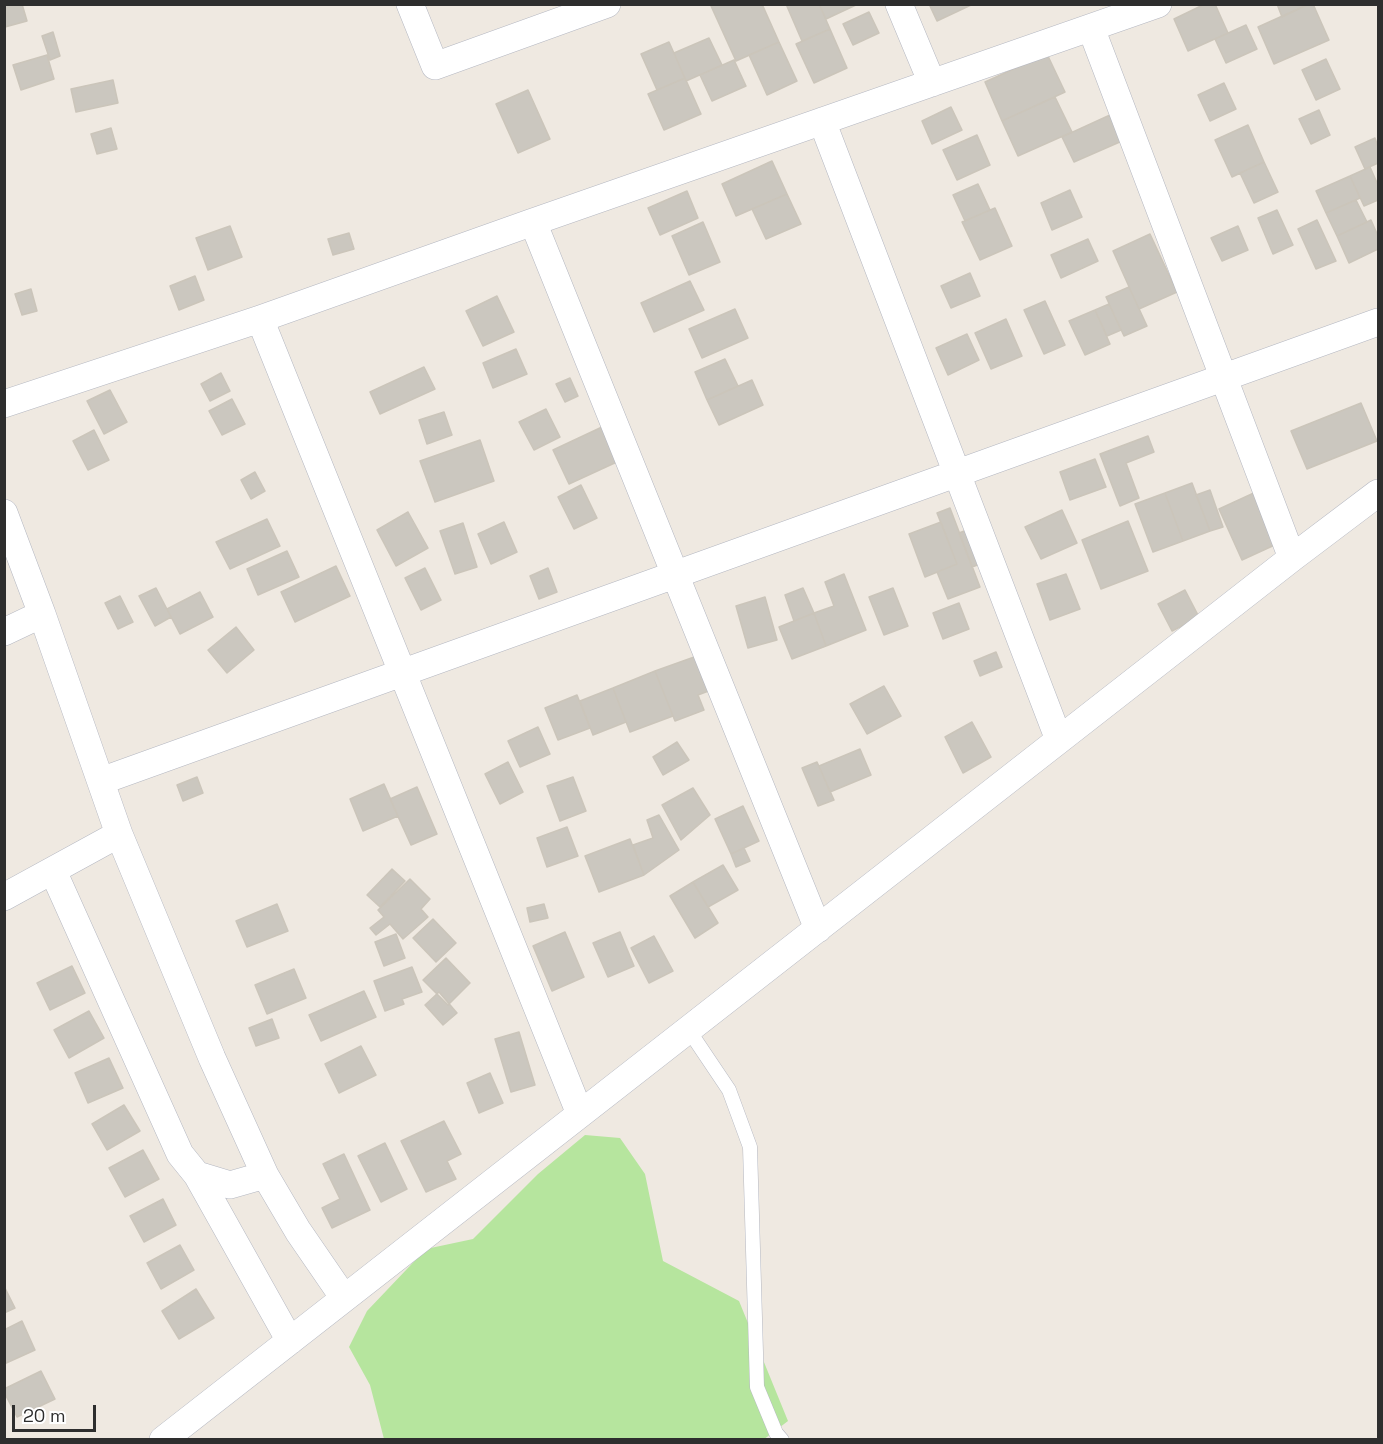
<!DOCTYPE html>
<style>
body{margin:0}
#map{position:relative;width:1383px;height:1444px;overflow:hidden;background:#efe9e1;font-family:"Space Grotesk",sans-serif}
canvas{display:block}
.frame{position:absolute;inset:0;border:6px solid #2e2e2e;pointer-events:none}
.scale{position:absolute;left:12px;top:1405px;width:84px;height:27px;box-sizing:border-box;border:3px solid #2e2e2e;border-top:0;padding-left:8px;font-size:18px;line-height:21px;white-space:nowrap;color:#2e2e2e;-webkit-text-stroke:4px #fff;paint-order:stroke}
</style>
<div id="map">
<canvas width="1383" height="1444"></canvas>
<div class="frame"></div>
<div class="scale">20 m</div>
</div>
<script>
const c = document.querySelector('canvas').getContext('2d');
c.lineJoin = 'round';
function paint(path, color) { c.fillStyle = color; c.fill(path, 'evenodd'); }
function strokePath(path, color, width, dash) { c.strokeStyle = color; c.lineWidth = width; c.lineCap = dash ? 'butt' : 'round'; c.setLineDash(dash || []); c.stroke(path); }
paint(new Path2D(`
 M585 1135 620 1138 645 1174 663 1261 739 1301 788 1421 763 1440 384 1439 370 1385 349 1347 367 1311 426 1249 473 1239 538 1174Z`), '#b6e59e');
const building = new Path2D(`
 M4 4H22L27 21 5 27Z
 M714 4H762L779 42 736 61 711 6Z
 M786 4H819L830 29 802 41Z
 M819 4H858L826 19Z
 M929 4H970L971 5 937 21Z
 M1205 4H1215L1228 33 1188 51 1174 19Z
 M1277 4H1309L1282 17Z
 M1309 4H1313L1329 40 1274 64 1258 27Z
 M869 12 879 33 853 45 843 24Z
 M1246 25 1257 49 1226 63 1215 39Z
 M830 29 847 68 814 83 796 44Z
 M53 32 60 56 50 60 42 36Z
 M709 38 722 65 686 81 674 53Z
 M669 42 685 78 657 90 641 54Z
 M779 42 797 81 767 95 749 55Z
 M1047 54 1065 92 1002 121 985 82Z
 M47 55 54 79 21 90 13 65Z
 M1326 59 1340 89 1316 100 1302 70Z
 M734 60 746 86 712 101 700 75Z
 M685 78 701 114 664 130 648 94Z
 M113 80 118 103 76 112 71 89Z
 M1224 83 1236 109 1210 121 1198 95Z
 M528 90 550 139 518 153 496 104Z
 M1055 97 1072 132 1018 156 1002 121Z
 M951 107 962 130 932 144 922 121Z
 M1319 110 1330 135 1311 144 1299 119Z
 M1110 115 1122 141 1074 162 1062 137Z
 M1248 125 1264 162 1232 177 1215 140Z
 M111 128 117 149 97 154 91 134Z
 M977 135 990 165 957 180 943 150Z
 M1375 138 1378 147V163L1365 169 1355 147Z
 M772 161 787 194 736 216 722 184Z
 M1264 162 1278 192 1254 203 1240 173Z
 M1370 167 1378 185V200L1364 206 1350 176Z
 M1350 176 1360 198 1326 213 1316 191Z
 M978 184 990 210 965 221 953 195Z
 M1070 190 1082 217 1052 230 1041 203Z
 M687 191 698 218 660 235 648 208Z
 M787 194 801 224 766 239 752 209Z
 M1356 200 1367 222 1337 236 1326 213Z
 M995 208 1012 246 980 260 962 222Z
 M1277 210 1293 245 1273 254 1258 218Z
 M1317 220 1336 261 1316 269 1298 229Z
 M1371 220 1378 236V249L1349 263 1337 236Z
 M703 222 720 262 689 275 672 236Z
 M230 226 242 257 208 270 196 238Z
 M1238 226 1248 250 1222 261 1211 238Z
 M349 233 354 249 333 255 328 239Z
 M1150 234 1177 292 1139 309 1113 251Z
 M1088 239 1098 261 1061 278 1051 255Z
 M970 273 980 296 951 308 941 286Z
 M195 276 204 300 179 310 170 286Z
 M690 281 704 310 654 332 641 303Z
 M1129 287 1147 326 1124 336 1106 297Z
 M31 289 37 311 22 315 15 294Z
 M497 296 514 332 483 346 466 311Z
 M1045 301 1065 345 1044 354 1024 310Z
 M1109 304 1121 330 1107 336 1095 310Z
 M735 309 748 338 702 358 689 329Z
 M1095 310 1110 344 1085 355 1069 321Z
 M1006 319 1022 356 991 369 975 333Z
 M967 334 979 360 948 375 936 348Z
 M516 349 527 374 493 388 483 363Z
 M725 359 738 386 707 400 695 372Z
 M424 367 435 389 380 414 370 392Z
 M221 373 230 391 210 401 201 384Z
 M570 378 578 396 565 402 556 384Z
 M752 380 763 405 719 425 707 400Z
 M110 390 127 422 104 434 87 401Z
 M232 399 245 424 222 435 209 411Z
 M1361 403 1377 441 1307 469 1291 431Z
 M546 409 560 437 534 450 519 422Z
 M444 412 452 435 427 444 419 420Z
 M602 427 619 461 569 484 553 450Z
 M94 430 109 460 88 470 73 441Z
 M1148 436 1154 452 1126 463 1139 498 1120 506 1100 454Z
 M480 440 494 481 435 502 420 461Z
 M1095 459 1106 487 1070 500 1060 472Z
 M255 472 265 491 251 499 241 480Z
 M1192 483 1210 531 1183 541 1165 493Z
 M581 485 597 518 574 529 558 497Z
 M1210 490 1223 527 1210 531 1196 495Z
 M1256 492 1279 543 1242 560 1219 509Z
 M1165 493 1183 541 1153 552 1135 504Z
 M950 508 980 587 948 599 937 572 957 564 937 513Z
 M1062 510 1077 543 1041 559 1025 527Z
 M408 512 428 548 396 566 377 530Z
 M267 519 280 546 230 569 216 542Z
 M1128 521 1148 571 1101 589 1082 540Z
 M504 522 517 552 491 564 478 534Z
 M941 522 957 564 925 577 909 534Z
 M463 523 477 567 455 574 440 531Z
 M975 527 988 561 972 567 959 533Z
 M287 551 299 577 258 595 247 569Z
 M336 566 350 596 295 622 281 592Z
 M425 568 441 600 421 610 405 578Z
 M548 568 557 592 539 599 530 576Z
 M844 574 866 630 826 646 814 613 834 606 825 582Z
 M1066 574 1080 609 1050 620 1037 584Z
 M156 588 171 617 155 626 139 596Z
 M803 588 814 613 794 621 785 595Z
 M893 588 908 626 884 635 869 597Z
 M1185 590 1199 617 1172 631 1158 604Z
 M200 592 213 617 180 634 167 609Z
 M120 596 133 622 118 629 105 603Z
 M765 597 777 640 748 648 736 606Z
 M959 603 969 629 943 639 933 613Z
 M814 613 826 646 792 659 779 627Z
 M236 627 254 650 227 673 208 650Z
 M996 652 1002 667 980 676 974 661Z
 M697 656 711 690 698 695 704 710 675 721 655 671Z
 M655 671 673 716 630 732 613 688Z
 M884 686 901 716 867 734 850 704Z
 M613 688 626 722 593 735 580 701Z
 M577 695 590 728 558 740 545 708Z
 M972 722 991 757 963 773 945 737Z
 M538 727 550 754 520 767 508 741Z
 M677 742 689 760 663 775 653 757Z
 M860 749 871 775 830 792 819 766Z
 M508 762 523 792 500 804 485 774Z
 M817 762 834 800 818 806 802 768Z
 M197 777 203 793 183 801 177 785Z
 M573 777 586 811 560 821 547 786Z
 M384 784 398 816 363 831 350 799Z
 M417 787 437 834 411 845 390 799Z
 M693 788 710 815 681 840 662 805Z
 M743 806 759 841 731 854 715 819Z
 M659 815 679 850 644 875 633 845 653 838 647 820Z
 M567 827 578 856 547 867 537 838Z
 M630 839 644 875 599 892 585 856Z
 M744 848 750 861 736 867 731 854Z
 M723 865 738 890 708 907 693 882Z
 M392 869 405 881 380 907 367 895Z
 M410 879 430 899 421 909 428 917 403 939 390 924 376 935 370 928 384 917 378 910Z
 M693 882 718 923 695 938 670 896Z
 M277 904 288 931 247 947 236 921Z
 M544 904 548 918 530 922 527 908Z
 M433 919 456 943 436 962 413 938Z
 M565 932 584 977 552 991 533 946Z
 M620 932 634 966 608 977 593 943Z
 M396 934 405 958 384 966 375 942Z
 M654 936 673 971 649 983 631 948Z
 M446 958 470 983 448 1005 423 980Z
 M72 966 85 993 50 1010 37 983Z
 M412 967 422 992 402 999 404 1004 385 1011 374 981Z
 M294 969 306 998 267 1014 255 985Z
 M364 991 376 1017 321 1041 309 1015Z
 M439 992 457 1013 443 1025 425 1005Z
 M89 1011 104 1038 69 1058 54 1030Z
 M272 1019 279 1038 256 1046 249 1028Z
 M519 1032 535 1085 511 1092 495 1039Z
 M361 1046 376 1075 339 1093 325 1064Z
 M109 1058 123 1088 88 1103 75 1073Z
 M490 1073 503 1103 479 1113 467 1083Z
 M124 1105 140 1131 107 1150 92 1124Z
 M444 1121 461 1154 447 1161 456 1179 426 1192 401 1141Z
 M385 1143 407 1189 381 1202 358 1156Z
 M143 1150 159 1179 125 1197 109 1168Z
 M344 1154 370 1210 332 1228 322 1208 340 1199 323 1164Z
 M163 1199 176 1225 144 1242 130 1216Z
 M180 1245 194 1270 161 1289 147 1263Z
 M4 1286 15 1308 4 1313Z
 M196 1289 214 1318 179 1339 162 1311Z
 M22 1321 35 1350 4 1364V1330Z
 M41 1371 55 1399 17 1417 4 1392V1389Z`);
paint(building, '#cbc7bf');
strokePath(building, '#cbc5ba', 1.5);
const service = new Path2D(`
 M688 1029 729 1090 750 1147 757 1387 776 1433 782 1440`);
const minor = new Path2D(`
 M410 4 435 66 607 4
 M899 4 932 83
 M1091 28 1292 558
 M822 121 1059 740
 M260 319 580 1114
 M4 404 260 319 533 222
 M4 513 42 614 119 834 212 1058 265 1175 298 1231 344 1298
 M4 632 42 614
 M101 781 1378 322
 M53 871 180 1154 197 1175 230 1185 265 1175
 M4 897 119 834
 M818 929 533 222 1158 4
 M197 1175 290 1341
 M163 1440 1292 558 1378 493`);
strokePath(service, '#b4b7c1', 15);
strokePath(minor, '#b4b7c1', 28);
strokePath(service, '#fff', 14);
strokePath(minor, '#fff', 27);
</script>
